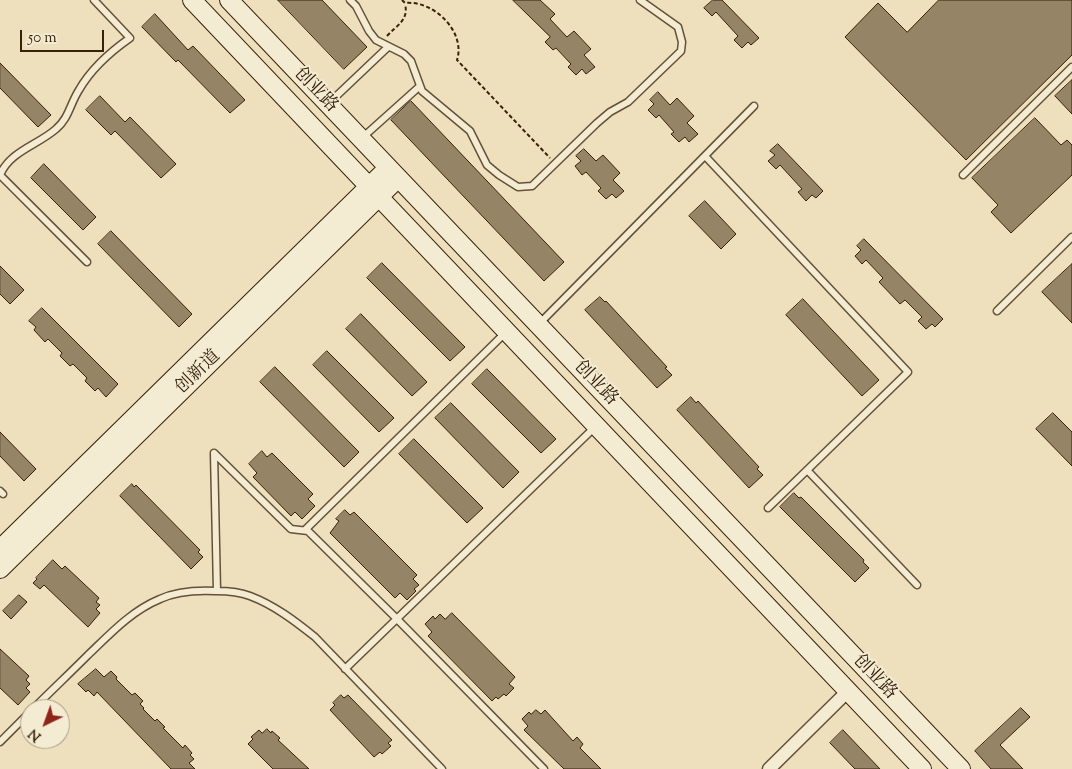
<!DOCTYPE html>
<meta charset="utf-8">
<style>
body{margin:0}
#map{position:relative;width:1072px;height:769px;overflow:hidden;background:#eee0bc;font-family:"Sorts Mill Goudy",serif}
canvas{display:block}
.north{position:absolute;left:20px;top:699px;width:50px;height:50px;box-sizing:border-box;background:#f4ebd3;border:1px solid #a89a83;border-radius:50%;rotate:222deg;font-size:14px;font-weight:700;line-height:20px;text-align:center;color:#36210a}
.north::after{content:'';display:block;margin:auto;width:18px;height:22px;background:#8f2418;clip-path:polygon(50% 0,100% 100%,50% 72%,0 100%)}
.scale{position:absolute;left:20px;top:30px;width:84px;height:22px;box-sizing:border-box;border:2px solid #36210a;border-top:0;padding-left:6px;font-size:15px;line-height:18px;white-space:nowrap;color:#36210a;-webkit-text-stroke:4px #f4ebd3;paint-order:stroke}
</style>
<div id="map">
<canvas width="1072" height="769"></canvas>
<div class="north">N</div>
<div class="scale">50 m</div>
</div>
<script>
const c = document.querySelector('canvas').getContext('2d');
c.lineJoin = 'round';
function paint(path, color) { c.fillStyle = color; c.fill(path, 'evenodd'); }
function strokePath(path, color, width, dash) { c.strokeStyle = color; c.lineWidth = width; c.lineCap = dash ? 'butt' : 'round'; c.setLineDash(dash || []); c.stroke(path); }
function drawText(font, color, halo, rows, align = 'center') {
  c.font = font + ' "Sorts Mill Goudy","Noto Serif SC",serif'; c.lineWidth = 4; c.setLineDash([]); c.textBaseline = 'middle'; c.strokeStyle = halo; c.fillStyle = color; for (const [text, x, y, turn = 0] of rows) {
    c.save(); c.translate(x, y); c.rotate((+turn || 0) * Math.PI / 180); c.textAlign = isNaN(turn) ? turn : align; if (halo) c.strokeText(text, 0, 0); c.fillText(text, 0, 0); c.restore();
  }
}
const building = new Path2D(`
 M278 0H322L367 47 344 69Z
 M513 0H540L555 14 550 19 567 37 574 31 591 49 584 55 595 67 586 74 582 69 576 75 568 67 571 64 556 48 553 50 545 42 550 37Z
 M713 0H722L759 38 751 45 748 42 742 48 734 40 738 36 716 12 712 16 704 8Z
 M939 0H1072V55L966 160 845 37 878 3 907 32Z
 M155 14 188 50 193 46 245 100 230 113 178 60 176 62 142 27Z
 M0 63 51 115 38 127 0 88Z
 M1072 80V114L1055 96Z
 M658 92 670 105 677 98 694 116 687 123 698 134 689 142 685 137 679 142 671 134 674 132 659 115 656 118 648 110 654 104 650 100Z
 M100 96 125 122 130 117 176 164 161 178 115 131 111 135 86 110Z
 M411 101 564 262 544 281 391 120Z
 M1035 118 1061 145 1067 140 1072 145V175L1011 233 991 212 998 205 972 178Z
 M778 144 823 191 816 198 812 195 806 201 798 192 802 189 780 165 776 169 768 161 775 155 770 151Z
 M584 149 596 161 603 155 620 173 613 180 624 191 616 198 612 194 606 199 598 191 601 188 586 172 582 175 575 166 581 161 576 156Z
 M44 164 96 217 83 230 31 178Z
 M705 201 736 234 721 249 689 216Z
 M111 231 192 314 179 327 98 244Z
 M864 239 943 319 935 327 932 324 926 329 918 321 922 317 905 300 900 304 879 282 883 278 866 260 862 264 855 256 861 250 857 246Z
 M382 263 465 347 450 361 367 278Z
 M1072 264V323L1042 292Z
 M0 266 24 290 10 304 0 294Z
 M600 297 605 302 606 301 667 367 665 368 672 375 657 388 585 310Z
 M803 299 879 380 862 396 786 315Z
 M42 308 118 384 106 397 98 388 95 391 85 381 87 378 73 364 70 366 60 356 62 353 48 339 45 342 34 330 36 327 29 321Z
 M361 314 427 382 412 396 346 329Z
 M327 351 394 418 379 432 313 365Z
 M275 367 359 452 344 467 260 382Z
 M487 369 556 439 541 453 472 384Z
 M691 397 696 403 698 401 759 467 757 469 763 475 749 488 677 410Z
 M451 403 519 472 503 488 435 418Z
 M1053 413 1072 432V466L1036 429Z
 M0 432 36 469 24 481 0 456Z
 M414 439 483 508 467 523 399 454Z
 M262 451 267 457 272 453 313 494 308 499 315 506 302 519 295 512 291 516 253 477 257 473 249 464Z
 M132 484 134 487 136 485 200 550 198 552 203 557 191 569 120 496Z
 M794 493 799 498 801 497 864 560 863 562 869 568 855 582 780 507Z
 M345 510 350 515 354 512 417 575 413 579 419 585 414 589 416 591 407 600 400 593 395 598 330 533 339 521 336 519Z
 M53 560 62 569 65 566 99 598 96 602 100 605 96 609 100 613 88 627 44 585 40 589 33 583 37 579 36 578Z
 M19 595 27 602 11 619 3 611Z
 M452 613 515 677 509 684 514 688 506 696 504 694 498 699 496 697 492 701 428 636 432 632 425 624 433 616 435 619 440 614 445 619Z
 M0 649 29 676 26 680 30 684 26 688 30 692 18 705 0 688Z
 M96 669 104 677 111 671 117 677 116 679 132 695 135 693 143 701 140 704 144 708 143 709 155 721 157 719 165 727 163 728 183 748 185 745 192 753 190 755 194 759 189 763 195 769H171L97 692 94 696 88 690 86 692 78 684Z
 M341 695 344 698 348 695 392 740 388 743 391 746 382 754 380 752 374 757 330 710 335 705 333 703Z
 M1021 708 1030 717 1000 745 1023 769H991L975 751Z
 M536 710 541 714 545 710 573 741 577 737 583 744 580 748 601 769H564L524 730 528 726 522 719 529 712 531 714Z
 M267 729 271 733 272 731 280 738 278 740 309 769H273L248 744 253 739 251 737 259 730 262 733Z
 M843 730 880 769H855L830 743Z`);
paint(building, '#968467');
strokePath(building, '#36210a', 1);
const lane = new Path2D(`
 M350 0 356 6 369 31 376 40 404 54 411 61 422 91 470 131 487 165 499 175 518 187 532 186 597 123 610 112 628 102 681 51 682 42 678 27 640 0
 M329 103 388 47
 M362 138 420 86
 M705 156 908 372 768 508
 M0 175C10 151 38 145 56 129 69 118 70 104 79 90 91 69 110 52 130 38L94 0
 M0 175 87 262
 M963 175 1072 67
 M997 311 1072 237
 M539 324 754 106
 M214 453 291 529 308 531 397 619 544 769
 M214 453 217 591
 M807 470 917 585
 M0 491 3 494
 M305 530 505 333
 M345 669 596 426
 M33 709C51 691 70 673 88 655 110 634 131 611 160 599 177 591 197 590 216 591 227 591 240 592 250 596 274 605 295 621 315 637L442 769
 M0 742 30 712`);
const street = new Path2D(`
 M769 769 848 691`);
const secondary = new Path2D(`
 M192 0 922 769
 M229 0 961 769
 M0 549 388 168
 M0 569 398 178`);
strokePath(lane, '#645136', 9);
strokePath(street, '#645136', 15);
strokePath(secondary, '#36210a', 20);
strokePath(new Path2D(`
 M402 0 405 3C434 0 466 32 457 60L550 158
 M387 36C397 25 409 20 405 4`), '#36210a', 2, [4, 2.5]);
strokePath(lane, '#f4ebd3', 6);
strokePath(street, '#f4ebd3', 12);
strokePath(secondary, '#f4ebd3', 18);
drawText('18px', '#36210a', '#f4ebd3', [
 ["创业路",315,91,46],
 ["创新道",199,373,-44],
 ["创业路",595,384,46],
 ["创业路",874,678,46]
]);
</script>
